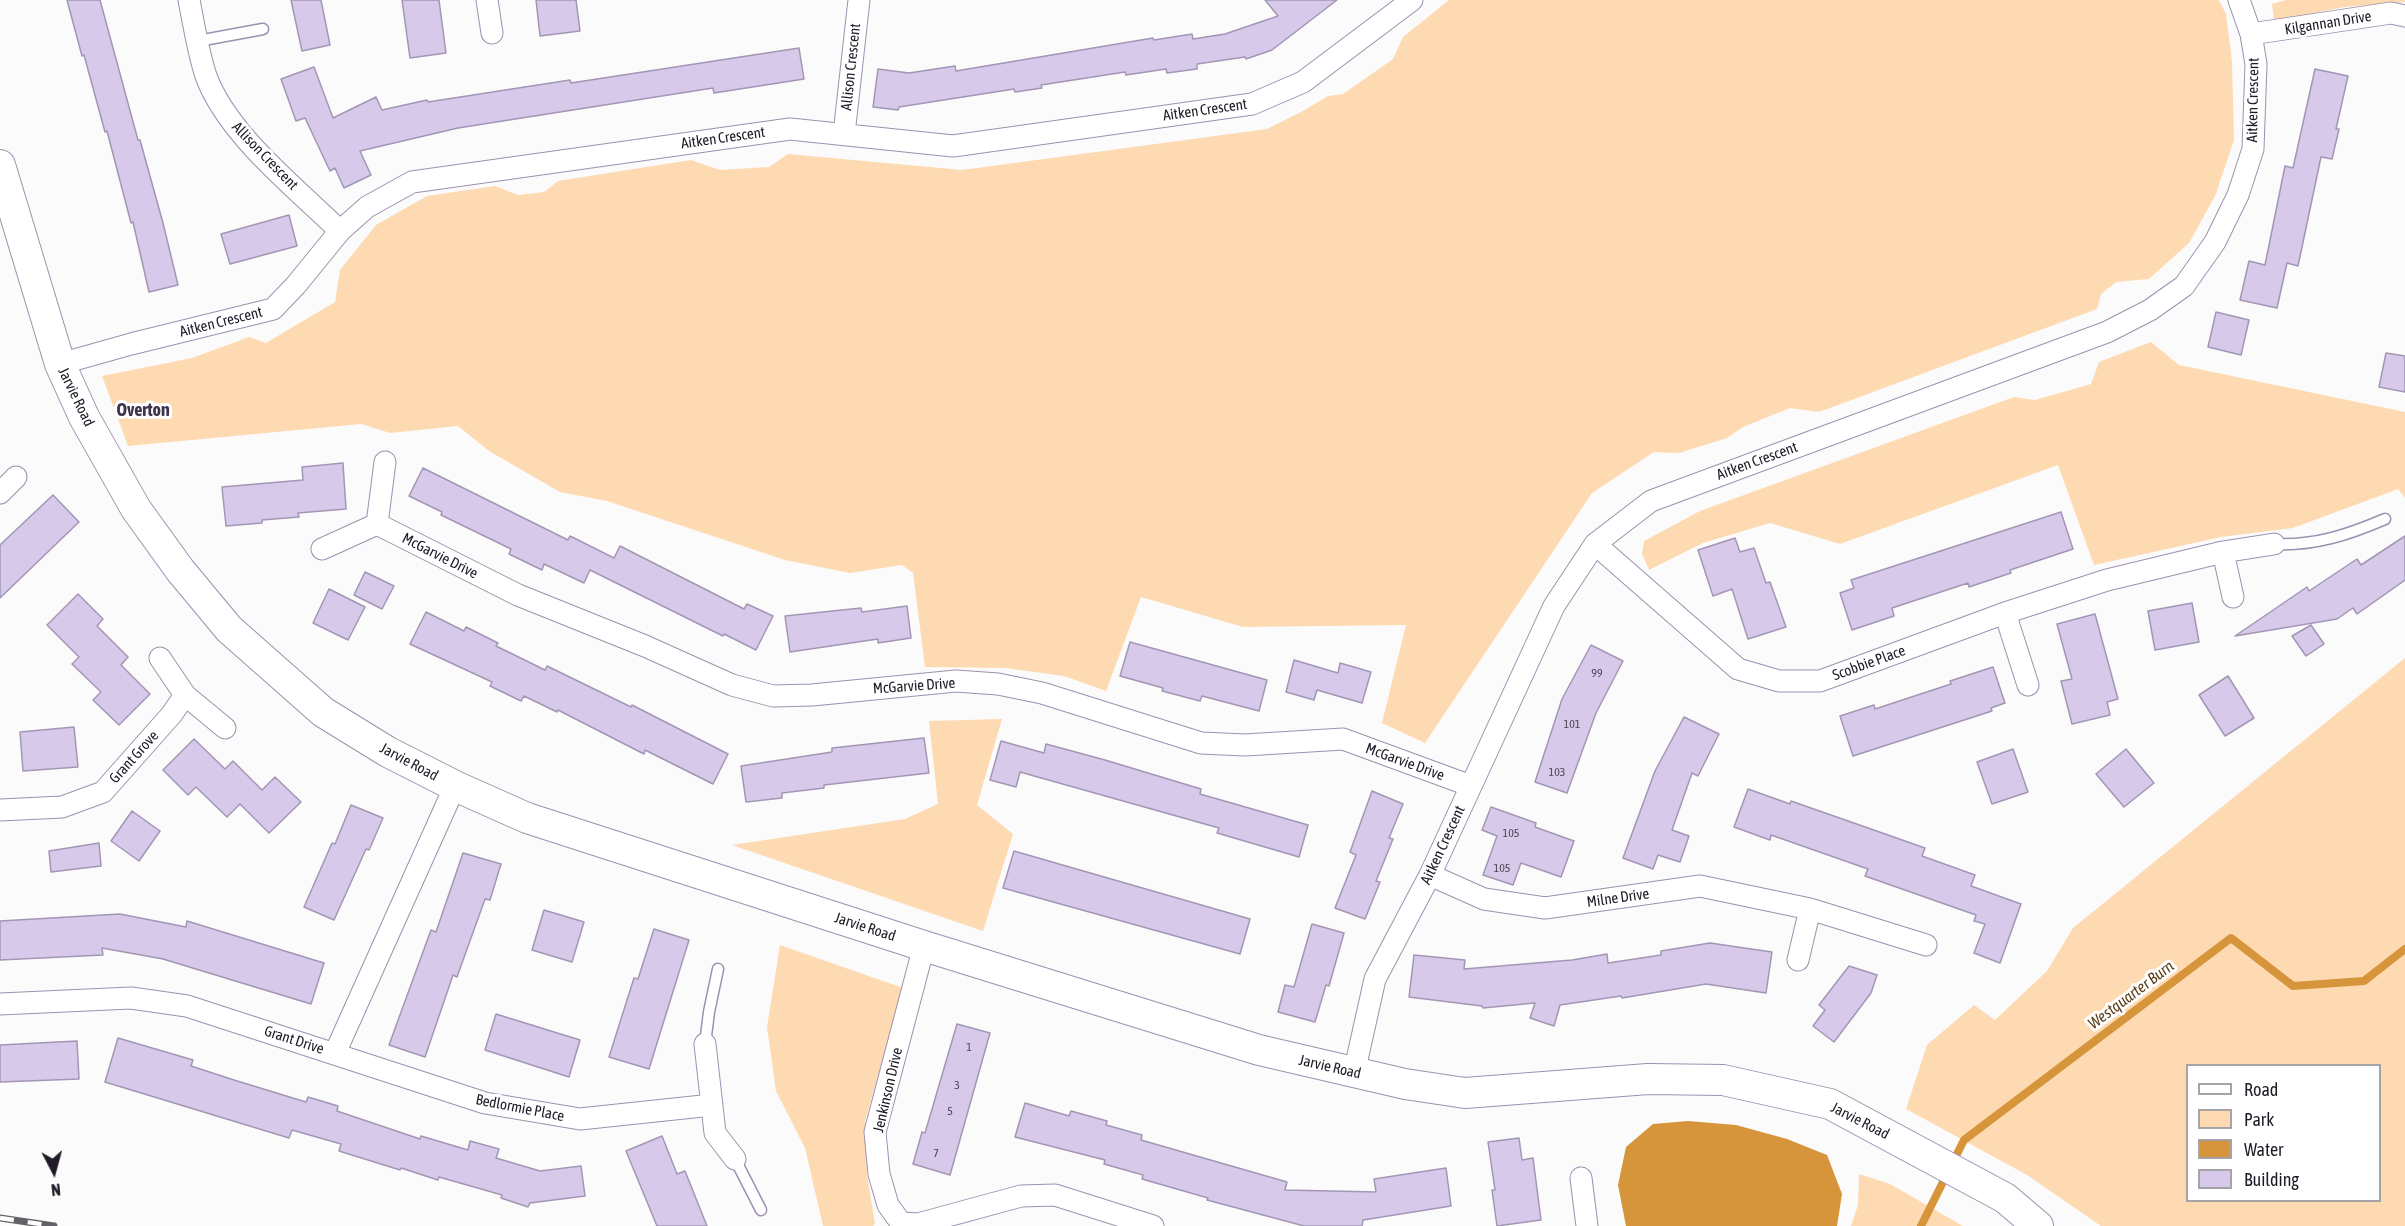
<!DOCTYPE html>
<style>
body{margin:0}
#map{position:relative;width:2405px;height:1226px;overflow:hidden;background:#fbfbfb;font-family:"Asap Condensed",sans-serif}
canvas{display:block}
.legend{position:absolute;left:2186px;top:1064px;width:195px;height:138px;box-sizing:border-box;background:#fff;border:2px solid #a5a3a8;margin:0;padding:8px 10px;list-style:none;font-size:18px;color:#1f1a26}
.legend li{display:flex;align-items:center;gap:12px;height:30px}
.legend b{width:30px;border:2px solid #a5a3a8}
.north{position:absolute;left:24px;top:1142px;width:60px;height:60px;-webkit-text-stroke:4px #fff;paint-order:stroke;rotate:174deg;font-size:16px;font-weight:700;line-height:24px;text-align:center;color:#1f1a26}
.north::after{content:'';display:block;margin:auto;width:21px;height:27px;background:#1f1a26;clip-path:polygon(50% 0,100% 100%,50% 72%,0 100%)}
</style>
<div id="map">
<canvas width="2405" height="1226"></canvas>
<ul class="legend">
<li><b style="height:8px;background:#fff"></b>Road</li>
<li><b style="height:16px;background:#fedab2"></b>Park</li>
<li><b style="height:16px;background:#d6943b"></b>Water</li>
<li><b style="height:16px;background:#d7c9ea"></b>Building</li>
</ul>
<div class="north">N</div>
</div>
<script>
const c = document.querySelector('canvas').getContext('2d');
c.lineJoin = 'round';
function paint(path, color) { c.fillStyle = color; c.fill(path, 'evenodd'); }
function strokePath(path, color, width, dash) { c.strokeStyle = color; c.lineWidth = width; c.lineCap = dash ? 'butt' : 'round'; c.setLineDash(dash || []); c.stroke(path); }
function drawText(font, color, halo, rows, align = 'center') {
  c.font = font + ' "Asap Condensed",sans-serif'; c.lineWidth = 6; c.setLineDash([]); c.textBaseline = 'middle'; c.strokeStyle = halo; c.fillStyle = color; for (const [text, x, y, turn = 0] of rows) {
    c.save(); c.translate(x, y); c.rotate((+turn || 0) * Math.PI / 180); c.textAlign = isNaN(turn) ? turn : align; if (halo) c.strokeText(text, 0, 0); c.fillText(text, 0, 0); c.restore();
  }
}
paint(new Path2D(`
 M1449 0H2219L2226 14 2232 62 2234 140 2215 196 2189 243 2149 279 2116 282 2101 294 2097 309 1819 412 1790 408 1743 427 1727 438 1679 453 1654 452 1592 493 1425 743 1382 723 1406 625 1243 627 1141 597 1106 691 1064 676 1005 668 925 667 913 573 902 565 850 573 785 560 607 501 560 492 489 451 458 426 390 433 361 424 128 446 102 376 192 358 249 337 266 343 335 302 340 270 376 225 427 196 495 186 518 195 544 192 558 181 691 160 720 170 769 167 788 154 962 170 1267 129 1303 111 1328 96 1343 94 1393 59 1403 37Z
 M2286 0H2405V2L2344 7 2274 21 2272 4Z
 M2151 342 2179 365 2405 412V498L2398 489 2293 528 2221 537 2094 565 2058 465 1840 544 1770 523 1703 543 1649 570 1642 554 1644 541 1700 511 2014 397 2035 400 2091 384 2099 362Z
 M2405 658V1226H2101L2027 1175 1906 1109 1927 1045 1974 1005 1995 1020 2047 971 2073 928ZM2188 1066H2380V1200H2188Z
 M1002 719 977 805 1013 834 983 931 732 845 905 819 938 804 929 721Z
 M780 945 903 988 865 1121 867 1175 875 1224 873 1226H823L805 1148 776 1091 767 1027Z
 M1859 1174 1890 1184 1963 1226H1851L1858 1205Z`), '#fedab2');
paint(new Path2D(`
 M1688 1121 1736 1125 1787 1139 1827 1155 1842 1194 1837 1226H1626L1618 1185 1626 1147 1653 1124Z`), '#d6943b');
strokePath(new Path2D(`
 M1921 1226 1964 1140 2231 938 2293 986 2364 981 2405 949`), '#d6943b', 8);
const building = new Path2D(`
 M67 0H100L138 140H140L163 223 178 285 149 292 133 222 131 223 107 131 105 132 84 55 82 56Z
 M291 0H321L330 45 302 51Z
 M402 0H439L446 53 410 58Z
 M536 0H576L580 31 540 36Z
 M1265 0H1337L1272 50 1246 59 1245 57 1197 64V69L1167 73 1166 69 1126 75 1125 72 1041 85 1042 88 1015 92 1014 89 899 107 898 110 873 107 878 69 909 73 955 66 956 71 1153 38 1154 40 1192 34 1193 39 1225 34 1278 16Z
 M799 48 804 79 714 93 713 88 458 128 360 151 371 175 344 188 335 168 330 171 305 118 296 121 281 79 314 67 333 118 376 97 382 110 427 100 428 102 570 80 571 83Z
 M2315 69 2348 76 2336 129H2339L2332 159 2321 157 2298 266 2287 263 2277 308 2240 300 2249 261 2265 265 2285 166 2293 168Z
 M289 215 297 246 230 264 221 234Z
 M2216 312 2249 320 2241 355 2208 347Z
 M2386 353 2405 356V392L2379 387Z
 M343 463 346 509 298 513 299 517 262 520V523L226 526 222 487 303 480 302 467Z
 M423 468 568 540 570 536 614 558 620 546 744 609 747 604 773 616 756 650 724 634 723 636 590 570 584 583 544 564 542 570 509 554 511 549 441 515 442 512 409 496Z
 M53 495 79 522 0 598V545Z
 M2061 512 2073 549 2010 570 2011 573 1969 587 1968 583 1892 608 1894 616 1852 630 1840 593 1854 588 1851 580Z
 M2405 536V580L2357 614 2353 608 2337 619 2235 636 2307 587 2309 591 2357 559 2361 565Z
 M1735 538 1740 552 1754 548 1766 583 1770 582 1786 627 1748 639 1732 589 1713 596 1698 550Z
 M365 572 394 586 382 609 354 595Z
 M329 589 365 607 348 640 313 623Z
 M78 594 103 619 97 626 128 657 121 665 150 694 119 725 93 700 101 692 72 664 79 657 47 625Z
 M2192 603 2199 642 2155 650 2148 611Z
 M907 606 911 638 878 643V639L790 652 785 616 861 608 862 612Z
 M426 612 464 631 466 627 498 643 496 646 545 670 547 666 631 707 632 705 728 754 713 784 645 750 644 754 558 710 557 712 524 696 521 701 490 686 492 682 410 644Z
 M2095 614 2118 699 2107 702 2110 715 2072 724 2061 681 2072 679 2057 624Z
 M2311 625 2324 644 2306 656 2292 636Z
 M1130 642 1267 680 1259 711 1202 696 1200 701 1162 691 1163 688 1120 676Z
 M1591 645 1623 661 1596 713 1567 793 1535 782 1562 699Z
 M1294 660 1338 673 1340 663 1371 672 1362 703 1317 690 1314 700 1286 692Z
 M1993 667 2005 703 1991 708 1992 711 1853 756 1840 716 1874 705 1875 709 1951 684 1950 681Z
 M2228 676 2254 718 2225 736 2199 695Z
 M1684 717 1719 734 1698 776 1692 773 1672 830 1689 836 1680 862 1658 855 1653 869 1623 858 1655 771Z
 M74 727 78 767 23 771 20 732Z
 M924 738 929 773 824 785V788L782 793V798L746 802 741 766 832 752V748Z
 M194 739 225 769 233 761 262 790 275 777 301 802 269 833 240 804 227 817 196 787 188 795 163 770Z
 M1001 741 1044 753 1046 744 1105 760 1201 789 1200 794 1308 825 1299 857 1217 833 1219 828 1020 772 1016 787 990 780Z
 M2013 749 2028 792 1992 804 1977 762Z
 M2126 749 2154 783 2124 807 2096 774Z
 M1748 789 1790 804 1791 801 1925 848 1922 856 1975 875 1971 886 2021 904 2000 963 1974 953 1985 924 1974 921 1976 915 1865 876 1868 869 1771 835 1770 840 1734 827Z
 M1372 791 1403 804 1389 838 1393 839 1376 881 1380 882 1365 919 1335 908 1356 855 1350 852Z
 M351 805 383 818 369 850 366 849 334 920 304 907 332 843 335 844Z
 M1491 807 1536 823 1535 827 1574 841 1561 877 1521 863 1513 885 1483 875 1497 836 1482 830Z
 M132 811 160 831 139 861 111 841Z
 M99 843 101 866 51 872 49 851Z
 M1014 851 1250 919 1240 954 1003 888Z
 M463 853 501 864 490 900 485 899 457 977 453 975 425 1057 389 1045 431 930 436 932Z
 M544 910 584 922 572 962 532 950Z
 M120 914 186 927 187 921 324 963 311 1004 163 959 102 948 103 955 0 960V921Z
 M1312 924 1344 933 1329 986 1326 985 1315 1022 1278 1012 1285 985 1294 987Z
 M654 929 689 940 649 1069 609 1057 634 978 638 979Z
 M1710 943 1772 952 1766 993 1706 984 1622 998 1621 996 1560 1005 1554 1026 1530 1018 1535 1003 1483 1008 1482 1006 1409 997 1414 955 1465 960 1464 969 1572 960 1607 954 1608 963 1661 955V951Z
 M1849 966 1877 975 1871 993 1834 1042 1813 1026 1825 1010 1819 1005Z
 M496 1014 580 1040 569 1077 485 1050Z
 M957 1024 990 1033 950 1175 913 1164 922 1132 925 1133Z
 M118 1038 193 1060 191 1066 234 1080 306 1102 308 1097 338 1106 337 1111 420 1139 421 1136 468 1150 470 1141 499 1149 496 1158 540 1171 581 1166 585 1196 530 1203 528 1207 501 1198 502 1195 439 1177 438 1180 401 1168 400 1170 339 1151 341 1144 292 1130 289 1138 105 1082Z
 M77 1041 79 1079 0 1082V1045Z
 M1025 1103 1069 1116 1071 1111 1107 1121 1106 1125 1142 1135 1141 1140 1287 1182 1285 1190 1376 1192 1374 1179 1446 1168 1451 1206 1363 1220 1362 1226H1304L1207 1200 1208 1198 1142 1179 1143 1175 1104 1164 1105 1160 1015 1137Z
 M662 1136 677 1174 685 1171 707 1226H657L626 1151Z
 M1519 1138 1522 1160 1533 1158 1541 1220 1497 1226 1492 1190H1495L1488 1142Z`);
paint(building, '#d7c9ea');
strokePath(building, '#a396b5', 1.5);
const lane = new Path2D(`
 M198 41 263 29
 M2274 544C2314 546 2348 535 2385 519
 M705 1044 709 1012 718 969
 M735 1159 761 1210`);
const street = new Path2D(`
 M189 0C194 25 198 52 206 76 227 134 296 188 340 231
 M487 0 492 33
 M2251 34 2391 13 2405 16
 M844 134 859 0
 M60 364 131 344 273 309 296 285 340 231 367 207 412 182 790 129 953 146 1252 104 1303 82 1412 0
 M0 493 16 477
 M377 524 518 595 645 646 732 685 773 696 812 695 956 681 998 684 1042 693 1201 743 1245 745 1343 739 1471 786
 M1595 544 1738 669 1779 681H1820L2005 613 2107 580 2223 552 2274 544
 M322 549 377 524 385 462
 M2223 552 2233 597
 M2005 613 2028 685
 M160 658 185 695 225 728
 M0 810 62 807 103 792 172 714 185 695
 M1430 875 1484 899 1545 908 1700 886 1810 909 1926 945
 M924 946 875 1132 879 1174 888 1205 901 1223 918 1224 1021 1196 1055 1195 1153 1226
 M1798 960 1810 909
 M0 1004 131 998 187 1006 485 1103 580 1119 712 1105
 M705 1044 715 1133 735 1159
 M335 1053 455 786
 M1354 1073 1375 979 1430 875 1554 606 1595 544 1651 501 2107 332 2150 310 2184 286 2215 242 2238 195 2253 149 2256 64 2251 34 2239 0
 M1581 1178 1587 1226`);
const secondary = new Path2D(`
 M0 165 60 364 84 417 136 509 180 570 229 629 323 712 388 752 455 786 527 818 924 946 1259 1050 1405 1084 1465 1093 1648 1079 1723 1080 1830 1104 2005 1198 2038 1226`);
strokePath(lane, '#9e90b0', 13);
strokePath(street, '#9e90b0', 23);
strokePath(secondary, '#9e90b0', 32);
strokePath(lane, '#fff', 10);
strokePath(street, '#fff', 21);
strokePath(secondary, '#fff', 30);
const rail = new Path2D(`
 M0 1218 54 1226`);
strokePath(rail, '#656169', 7);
strokePath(rail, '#fff', 4.5, [14]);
drawText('12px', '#4d4657', null, [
 ["99",1597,673],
 ["101",1572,724],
 ["103",1557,772],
 ["105",1511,833],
 ["105",1502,868],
 ["1",969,1047],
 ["3",957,1085],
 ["5",950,1111],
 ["7",936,1153]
]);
drawText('15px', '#1f1a26', '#fff', [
 ["Kilgannan Drive",2328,23,-9],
 ["Allison Crescent",851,67,-84],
 ["Aitken Crescent",2253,100,-89],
 ["Aitken Crescent",1205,110,-8],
 ["Aitken Crescent",723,138,-8],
 ["Allison Crescent",265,156,46],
 ["Aitken Crescent",221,322,-14],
 ["Jarvie Road",76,397,64],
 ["Aitken Crescent",1757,461,-20],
 ["McGarvie Drive",440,556,27],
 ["Scobbie Place",1869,663,-20],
 ["McGarvie Drive",914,686,-4],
 ["Grant Grove",134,757,-48],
 ["Jarvie Road",409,762,28],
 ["McGarvie Drive",1405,762,20],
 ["Aitken Crescent",1443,845,-65],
 ["Milne Drive",1618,898,-8],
 ["Jarvie Road",865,927,18],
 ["Grant Drive",294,1040,18],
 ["Jarvie Road",1330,1067,13],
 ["Jenkinson Drive",888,1090,-77],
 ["Bedlormie Place",520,1108,11],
 ["Jarvie Road",1860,1121,27]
]);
drawText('italic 16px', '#593d19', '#fff', [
 ["Westquarter Burn",2131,995,-37]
]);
drawText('bold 18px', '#3e324c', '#fff', [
 ["Overton",143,410]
]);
</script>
